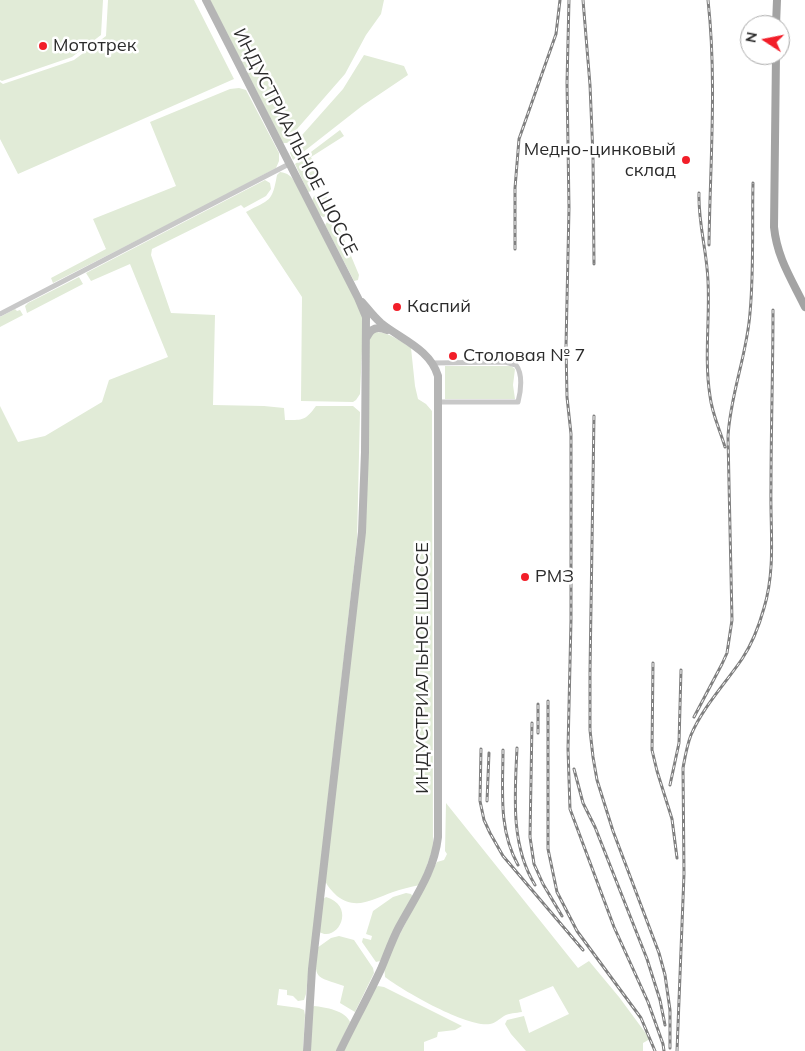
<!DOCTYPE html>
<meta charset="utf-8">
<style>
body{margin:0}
#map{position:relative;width:805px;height:1051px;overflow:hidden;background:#fff;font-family:Mulish,sans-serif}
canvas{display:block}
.north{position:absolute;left:740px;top:15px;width:50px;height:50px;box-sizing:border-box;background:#fff;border:1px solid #aaa;border-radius:50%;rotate:281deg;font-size:14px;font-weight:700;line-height:20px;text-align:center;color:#2b2b2b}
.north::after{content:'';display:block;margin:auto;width:18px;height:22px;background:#f21e29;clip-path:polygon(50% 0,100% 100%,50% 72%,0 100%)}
</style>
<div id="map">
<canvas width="805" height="1051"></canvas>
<div class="north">N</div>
</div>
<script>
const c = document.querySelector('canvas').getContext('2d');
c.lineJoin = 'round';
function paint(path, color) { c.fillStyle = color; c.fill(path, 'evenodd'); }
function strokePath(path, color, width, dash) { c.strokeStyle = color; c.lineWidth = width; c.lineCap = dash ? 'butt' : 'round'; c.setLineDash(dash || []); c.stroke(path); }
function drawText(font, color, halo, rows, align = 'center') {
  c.font = font + ' Mulish,sans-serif'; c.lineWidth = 5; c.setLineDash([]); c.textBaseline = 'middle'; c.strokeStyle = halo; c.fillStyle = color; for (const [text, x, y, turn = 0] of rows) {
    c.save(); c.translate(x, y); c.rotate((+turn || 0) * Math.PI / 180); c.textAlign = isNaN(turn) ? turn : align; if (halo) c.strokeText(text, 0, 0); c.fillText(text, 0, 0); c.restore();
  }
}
paint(new Path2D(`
 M0 0H103L101 35 72 57 2 81 0 80Z
 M108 0H194L234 79 18 174 0 139V82L3 84 74 60 106 36Z
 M210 0H384L381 14 366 35 345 74 297 129 289 143H283Z
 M364 55 404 66 408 75 362 106 293 160 290 153 295 143 343 89Z
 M239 88 246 90 279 153V161L276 168 199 209 53 283 51 278 106 249 93 219 176 186 150 122 230 89Z
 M340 130 344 136 311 157 323 188 308 192 295 164Z
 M280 172C288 173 291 176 295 182L359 307 362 316 363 327 360 394 356 400 353 402 301 401 302 297 246 212C270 199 272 203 277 175Z
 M265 180 270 183 271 189 266 196 244 208 241 205 152 249 151 255 171 313 215 315 213 405 264 406 284 408 285 420C303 420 305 421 316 406H353L360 412 357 540 306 994 304 1000 298 1001 293 996 287 995V990L279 989 277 1005 299 1008 304 1010 305 1015 303 1051H0V406L18 442 45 436 102 402 109 380 168 357 130 264 91 281 86 273Z
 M325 193 334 215 323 217 320 215 312 201 314 196Z
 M336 220 359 275 358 280 354 281 325 225 327 222Z
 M79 277 83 284 27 313 25 306 28 303Z
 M15 309 17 311 20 310 23 315 0 327V317Z
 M374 332C387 331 399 340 411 348L415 386 418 399 426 404 432 411 433 848 420 885C410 887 401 889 393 892 373 899 356 911 337 896 332 891 328 887 325 881L364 535 367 342Z
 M445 366H511L515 369 513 385 515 399H445Z
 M446 803 578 968 589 961 619 997 650 1039 643 1043V1051H526L511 1034 505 1024 507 1020 524 1016 529 1033 569 1014 553 986 519 1000 522 1012C516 1013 509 1013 504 1016 499 1019 496 1023 490 1024 468 1028 403 991 385 977L384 965 437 862 444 860 447 854 445 851Z
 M406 893 411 894 413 897 380 961 376 962 362 942 363 938 371 940 372 936 366 934 373 911 393 897Z
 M326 897C358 907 336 945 318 931L322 900Z
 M339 936 354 940 373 968 374 973 355 1012 340 1003 344 986C315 976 314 980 317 948L331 938Z
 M378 986 384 987 462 1026 455 1030 438 1032 437 1037 424 1042V1051H343L374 988Z
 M314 1006C325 1007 346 1011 350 1022L336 1051H309L311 1009Z`), '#e1ebd7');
strokePath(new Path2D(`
 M0 314 289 164
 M433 363 505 362 516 365C523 374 521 391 518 402H439`), '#c8c8c8', 5);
strokePath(new Path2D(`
 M206 0 358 298 366 317 365 452 362 532 312 969 307 1051
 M367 337C371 328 377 326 387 330
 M340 1051C353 1024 368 997 381 969 387 955 392 940 399 927 415 897 434 872 438 837V376C430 349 402 340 381 323 374 317 368 309 362 302`), '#b5b5b5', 8);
strokePath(new Path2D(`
 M776 25 777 0
 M776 55 774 227C777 258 792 280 805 307`), '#a3a3a3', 8);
const rail = new Path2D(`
 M569 0 567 83 569 208 566 346 567 397 571 434V620L568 749 570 809 614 927 648 1002 663 1044 664 1051
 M583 0 590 85 593 156 594 264
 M708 0C717 81 710 164 709 245
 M699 193C698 223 707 251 708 281 710 319 704 358 710 396 712 414 720 430 725 447
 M515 249V188L519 139 556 34 560 0
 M594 416 590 671V730L593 757 597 780 613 831 659 953 665 975 670 1010V1048
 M653 663 652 750 657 771 672 819 677 858
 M548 701V849L557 892 577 931 641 1018 655 1051
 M694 717 722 664 727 653 732 620 728 437C730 395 747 355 750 313 754 270 752 226 753 183
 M532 723 530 837 534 864 543 884 562 916
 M538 733V704
 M517 748C515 793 510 845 535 885
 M481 749 480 801 484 820 490 833 503 856 583 950
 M503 750C503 790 498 829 518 865
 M574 769 583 803 595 827 647 959 660 1000 665 1025
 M670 785 679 743 681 670
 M487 801 489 753
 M677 1051 684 874 683 768C685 757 687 745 691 735 703 707 725 684 742 659 752 644 759 626 764 608 776 568 770 528 771 487 771 428 773 369 773 310`);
strokePath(rail, '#808080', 3);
strokePath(rail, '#fff', 1, [4]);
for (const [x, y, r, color] of [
 [43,46,5,"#f21e29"],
 [686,160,5,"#f21e29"],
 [397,307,5,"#f21e29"],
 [453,356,5,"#f21e29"],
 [525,577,5,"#f21e29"]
]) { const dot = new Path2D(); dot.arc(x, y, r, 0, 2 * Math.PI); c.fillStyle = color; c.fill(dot); strokePath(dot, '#fff', 2); }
drawText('18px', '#2b2b2b', '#fff', [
 ["Мототрек",53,46],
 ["Медно-цинковый",676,150,"right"],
 ["склад",676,171,"right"],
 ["Каспий",407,307],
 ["Столовая № 7",463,356],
 ["РМЗ",535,577]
], 'left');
drawText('18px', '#2b2b2b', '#fff', [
 ["ИНДУСТРИАЛЬНОЕ ШОССЕ",295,142,63],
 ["ИНДУСТРИАЛЬНОЕ ШОССЕ",423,668,-90]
]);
</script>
